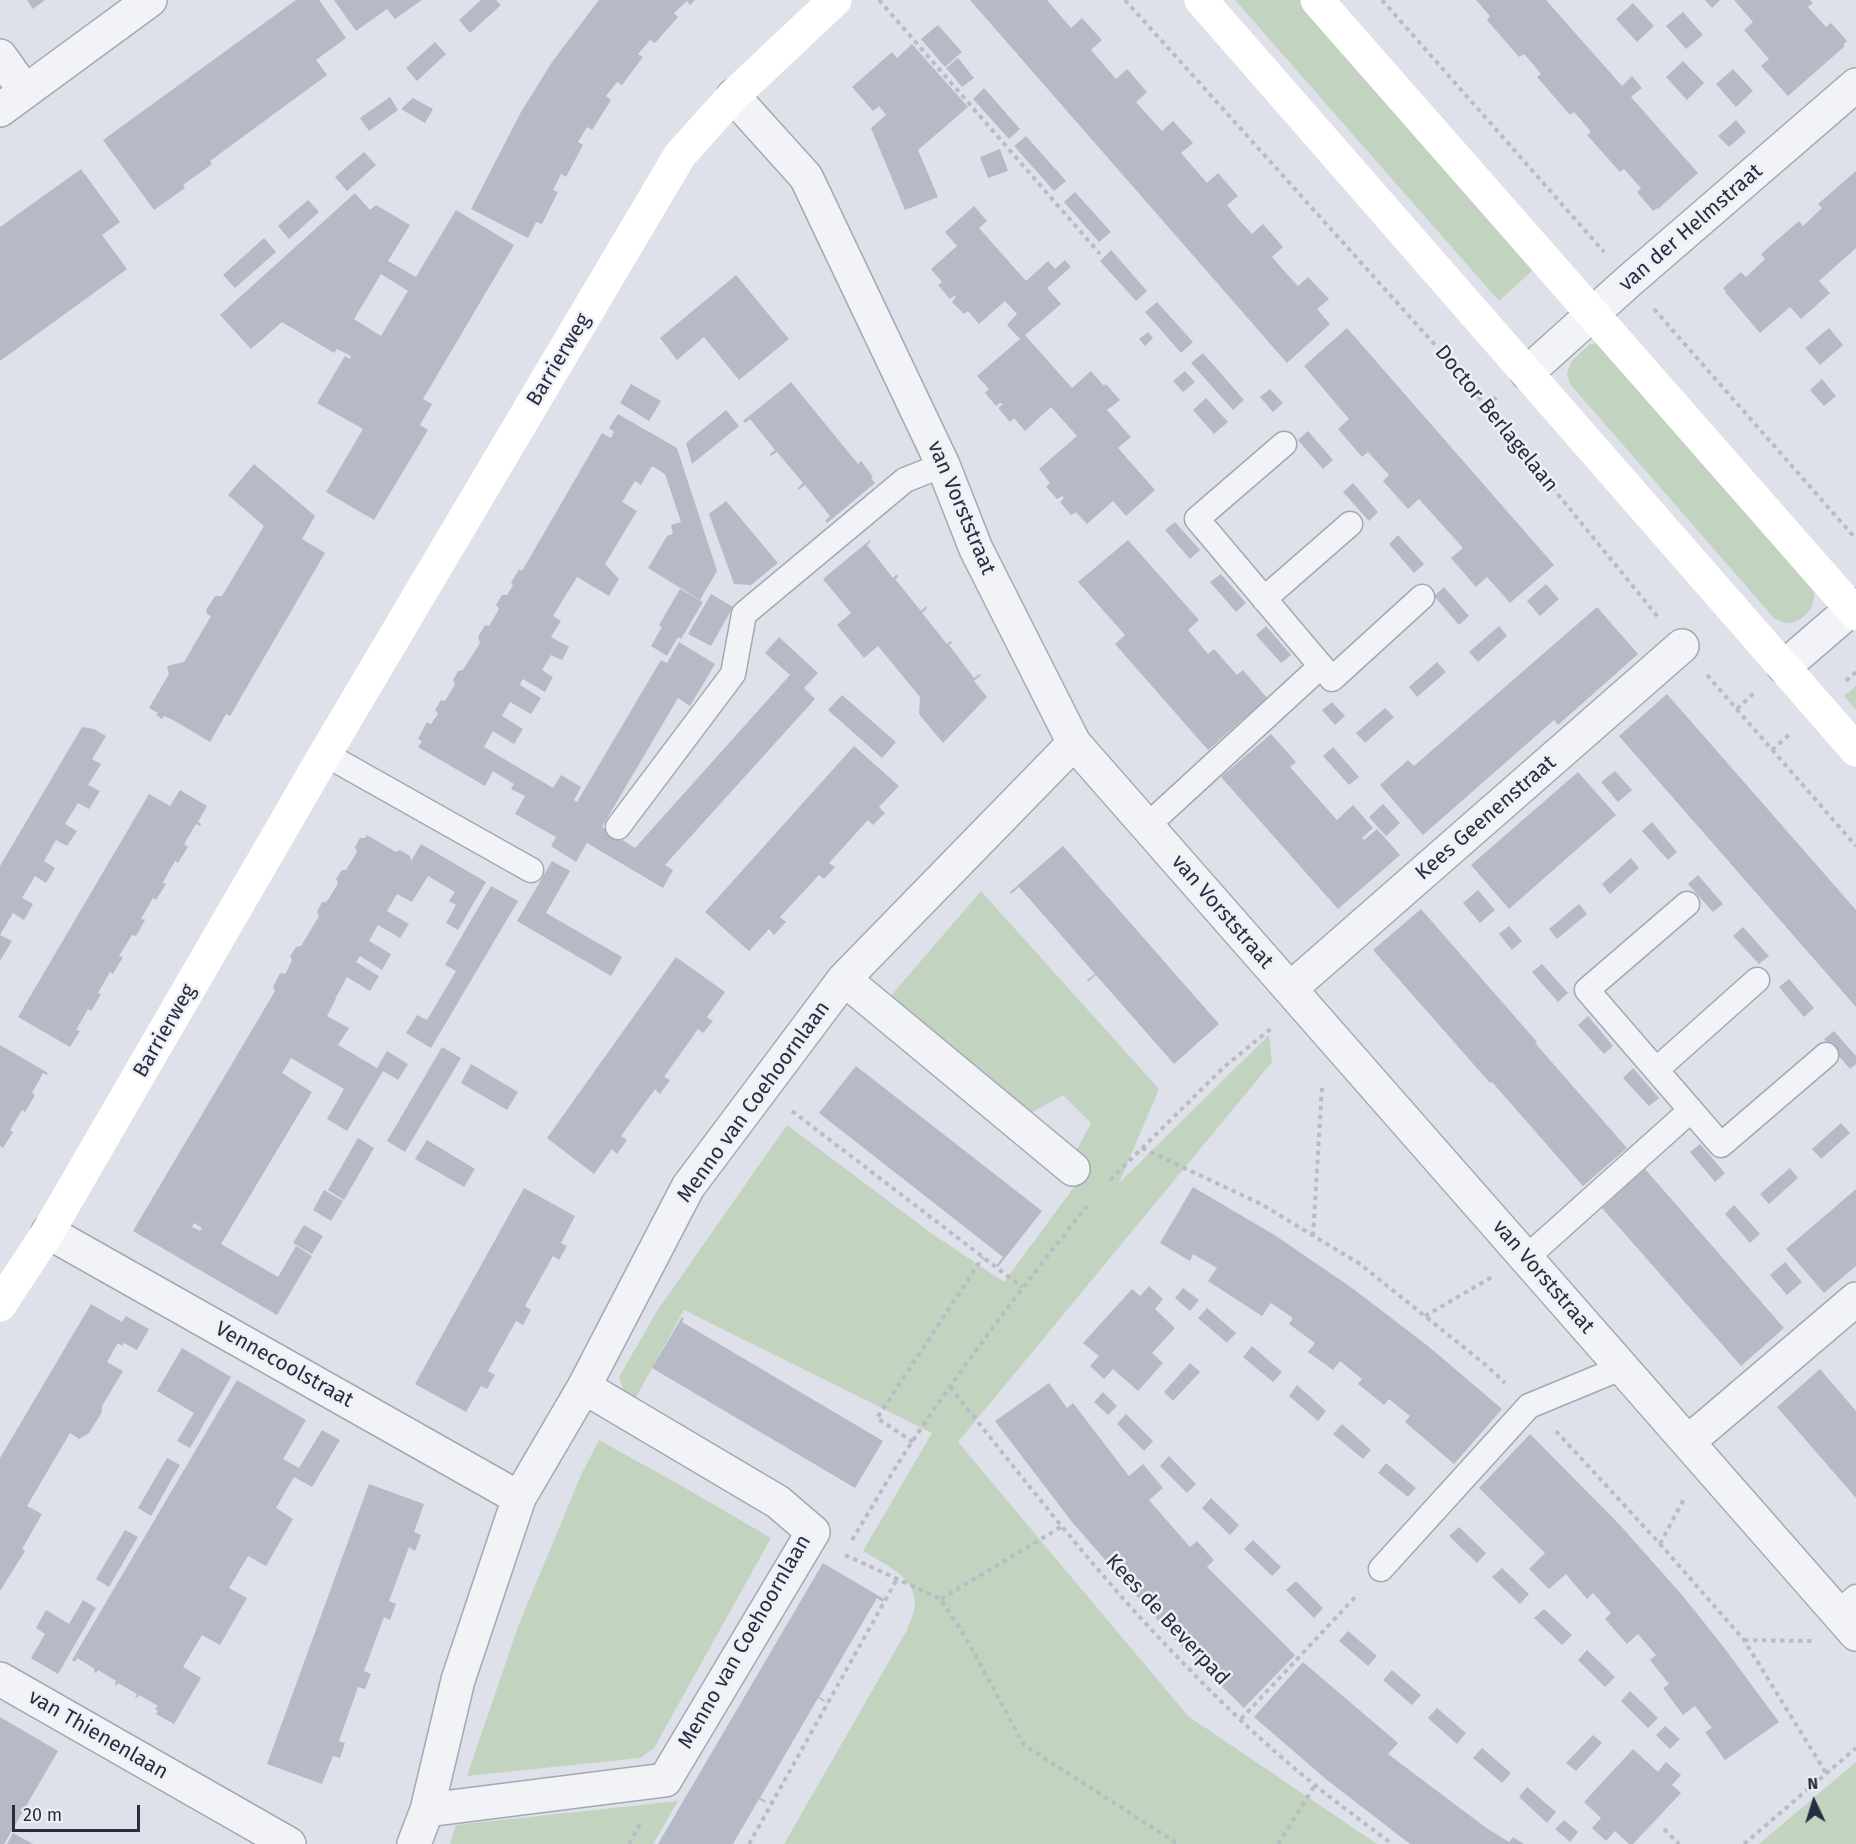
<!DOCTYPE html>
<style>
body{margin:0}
#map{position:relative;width:1856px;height:1844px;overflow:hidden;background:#dee1e9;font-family:"Fira Sans",sans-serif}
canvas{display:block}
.north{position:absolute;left:1784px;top:1772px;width:60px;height:60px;-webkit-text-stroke:4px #eef0f6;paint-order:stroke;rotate:356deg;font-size:16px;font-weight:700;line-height:24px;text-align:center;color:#262e41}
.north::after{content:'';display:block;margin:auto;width:21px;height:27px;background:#262e41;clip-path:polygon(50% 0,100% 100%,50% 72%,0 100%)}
.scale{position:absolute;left:12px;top:1805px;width:128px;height:27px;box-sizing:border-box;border:3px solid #262e41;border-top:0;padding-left:8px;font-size:18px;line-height:21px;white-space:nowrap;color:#262e41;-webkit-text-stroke:4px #eef0f6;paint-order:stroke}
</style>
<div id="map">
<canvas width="1856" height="1844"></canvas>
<div class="north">N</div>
<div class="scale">20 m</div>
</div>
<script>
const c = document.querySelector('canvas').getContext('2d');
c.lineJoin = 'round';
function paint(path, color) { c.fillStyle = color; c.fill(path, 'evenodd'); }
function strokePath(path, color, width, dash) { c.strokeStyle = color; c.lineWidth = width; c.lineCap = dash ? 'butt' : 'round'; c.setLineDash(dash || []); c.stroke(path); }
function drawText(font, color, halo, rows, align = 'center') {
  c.font = font + ' "Fira Sans",sans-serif'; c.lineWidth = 5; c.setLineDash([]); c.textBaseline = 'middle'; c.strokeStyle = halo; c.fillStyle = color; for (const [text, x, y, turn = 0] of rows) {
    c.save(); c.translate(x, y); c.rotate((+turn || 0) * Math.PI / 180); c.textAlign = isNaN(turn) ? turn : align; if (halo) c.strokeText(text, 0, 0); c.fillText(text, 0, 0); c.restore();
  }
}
paint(new Path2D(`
 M1235 0H1305L1537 266 1499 301Z
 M1601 343 1814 588C1817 605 1805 622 1788 623 1783 623 1779 620 1774 618L1570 384 1567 374 1571 362 1590 344Z
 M1856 686V710L1844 696Z
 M981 891 1159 1089 1119 1183 1269 1035 1272 1062 958 1442 1188 1716 1377 1844H784L907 1630C910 1622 915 1611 915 1603 915 1576 882 1563 863 1551L932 1433 684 1310 630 1408 619 1377 657 1311 787 1125 931 1233 1004 1282 1080 1179 1070 1163 1091 1123 1063 1095 1029 1114 889 998Z
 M599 1440 680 1485 771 1538 654 1748 640 1758 467 1776 519 1624 582 1473Z
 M1856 1762V1844H1759Z
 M678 1801 653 1844H450L456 1825Z`), '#c2d3bf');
paint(new Path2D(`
 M27 0H45L33 9Z
 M296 0H319L346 38 316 60 327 75 210 161 212 164 183 185 185 188 154 210 103 140Z
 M334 0H422L395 19 387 9 356 31Z
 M481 0H496L501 5 470 33 459 20Z
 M599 0H695L690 5 687 1 674 13 678 17 655 43 650 40 645 46 638 54 643 57 622 85 617 82 606 96 611 100 592 130 587 127 578 142 583 145 566 177 561 174 553 190 558 192 542 224 536 222 528 238 471 209 521 112 552 62Z
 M970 0H1047L1071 28 1082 18 1102 40 1091 50 1116 79 1127 69 1147 92 1136 102 1162 131 1173 121 1193 143 1181 153 1207 183 1218 173 1238 196 1227 205 1239 220 1252 234 1263 224 1283 247 1272 257 1285 272 1298 286 1308 277 1329 299 1317 309 1330 324 1287 363Z
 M1476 0H1546L1622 86 1632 76 1642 88 1631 97 1698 173 1658 209 1657 208 1653 211 1637 192 1641 188 1624 169 1620 172 1587 135 1591 132 1582 121 1574 112 1570 115 1537 77 1541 74 1532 63 1524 54 1519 57 1487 20 1490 16Z
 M1705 0H1720L1712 8Z
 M1734 0H1810L1813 3 1808 7 1826 27 1831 23 1847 41 1843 45 1845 46 1788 96 1761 66 1769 59 1744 30 1753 22Z
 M1633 3 1654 26 1637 42 1616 19Z
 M1683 12 1703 35 1686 49 1666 26Z
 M938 25 962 52 945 67 921 39Z
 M435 42 446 54 417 81 406 68Z
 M912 44 968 107 918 150 938 197 905 210 871 128 886 115 879 106 873 111 852 87 892 52 897 58Z
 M958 58 974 78 962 87 946 68Z
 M1683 61 1704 83 1687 100 1666 77Z
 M1733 69 1753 91 1736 107 1716 84Z
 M984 88 1020 129 1009 139 973 99Z
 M390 97 398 110 369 131 360 118Z
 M413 98 433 109 425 123 401 109Z
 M1736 120 1746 132 1729 147 1718 136Z
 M1026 136 1066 181 1054 191 1014 146Z
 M1000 149 1008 171 988 178 980 157Z
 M364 152 376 165 347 191 335 177Z
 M81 169 120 222 102 235 127 269 0 361V227Z
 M1856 171V248L1819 281 1830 293 1801 319 1790 307 1760 333 1725 292 1726 291 1723 288 1741 272 1746 277 1765 259 1761 254 1799 221 1803 226 1822 208 1818 204Z
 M1075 192 1111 232 1099 242 1064 202Z
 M355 193 370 210 376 205 410 225 388 261 416 277 456 210 514 245 423 399 432 404 420 425 428 430 374 520 326 492 363 429 317 403 345 356 350 359 351 356 337 349 334 353 282 322 251 349 220 315ZM381 274 408 291 381 336 354 319Z
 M308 200 319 212 289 239 278 226Z
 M974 206 987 221 979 228 1026 281 1048 261 1055 269 1065 260 1071 267 1047 288 1061 304 1025 335 1072 388 1091 371 1104 386 1106 384 1120 400 1107 410 1131 437 1118 448 1155 490 1126 516 1113 501 1087 524 1076 512 1071 515 1060 502 1064 498 1062 496 1057 499 1046 487 1050 483 1039 469 1077 436 1051 407 1025 431 1014 418 1010 422 998 408 1003 404 1000 403 996 406 985 393 989 389 977 376 1020 339 1007 325 1017 314 1005 301 979 324 968 311 964 314 952 302 956 297 954 296 950 299 938 285 942 282 931 269 957 246 945 232Z
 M264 238 276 252 235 288 223 275Z
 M1111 250 1147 291 1136 301 1100 261Z
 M736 275 789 339 739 380 704 337 677 360 660 338Z
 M1157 302 1193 342 1181 353 1145 312Z
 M1347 328 1554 565 1510 603 1487 577 1476 587 1451 558 1463 548 1419 499 1408 509 1383 481 1389 475 1368 452 1362 457 1338 429 1349 419 1304 366Z
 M1829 328 1843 345 1820 365 1805 348Z
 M1148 332 1153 338 1145 346 1139 339Z
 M1203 353 1244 400 1233 410 1191 363Z
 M1185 371 1195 382 1183 392 1173 381Z
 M1822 379 1836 396 1824 406 1810 390Z
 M791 382 858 464 861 461 873 477 871 478 875 483 827 523 825 521 830 516 805 485 799 490 798 488 803 483 777 452 771 456 770 454 775 450 750 419 745 423 743 421Z
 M631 384 661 401 649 421 620 403Z
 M1270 389 1283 403 1273 412 1260 397Z
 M1206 398 1228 422 1214 434 1193 410Z
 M726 410 739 426 692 464 686 443Z
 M618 414 677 448 717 571 700 600 648 568 667 536 673 534 671 525 681 522 665 474 652 466 641 485 635 481 622 502 637 511 605 564 619 579 609 596 577 577 553 616 561 621 551 637 569 647 562 660 551 655 542 670 553 677 545 692 523 679 521 682 520 685 541 698 531 714 510 702 502 716 523 729 514 744 493 731 484 747 553 788 561 775 581 787 574 800 577 802 661 660 667 663 679 642 715 664 690 706 678 698 602 827 635 848 790 675 765 653 779 637 818 673 804 688 815 699 665 865 673 870 663 888 587 843 576 862 551 846 556 837 515 814 525 796 511 789 514 784 493 771 485 786 418 747 422 741 418 739 427 722 431 724 435 718 438 714 435 710 441 700 445 701 455 684 453 680 458 671 463 670 480 643 478 637 485 625 489 626 499 609 496 605 502 595H507L513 585 511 583 519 569 522 571 602 433 611 438 614 432 609 428Z
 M1308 431 1333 460 1323 469 1298 440Z
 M254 464 315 516 302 539 325 553 230 716 226 714 210 742 173 720 164 716 162 719 156 715 158 713 149 708 169 674 167 666 184 662 211 616 207 614 206 610 215 596H222L264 526 228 495Z
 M1353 483 1378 512 1369 521 1343 492Z
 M726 501 778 563 751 585 734 584 709 514Z
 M1175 522 1200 550 1190 559 1165 530Z
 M1398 535 1424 564 1414 573 1389 544Z
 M870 540 871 541 867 545 893 578 897 574 898 577 895 579 921 611 926 606 927 608 922 613 947 644 951 641 952 643 949 645 974 678 980 674 981 675 974 681 987 697 943 743 919 714 920 697 878 646 864 658 837 625 851 613 823 579Z
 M1128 540 1199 620 1188 630 1208 654 1214 649 1237 675 1243 670 1267 698 1208 750 1115 644 1125 635 1078 582Z
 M1221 574 1246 603 1236 612 1210 582Z
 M1546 584 1559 599 1540 616 1527 601Z
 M1444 587 1469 616 1459 625 1434 596Z
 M680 589 703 602 681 639 678 637 667 656 651 646 662 627 659 625Z
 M711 594 733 607 711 646 688 634Z
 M1597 607 1638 654 1558 725 1554 720 1423 835 1380 785 1408 760 1414 766Z
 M1266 626 1291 655 1281 663 1256 635Z
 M1499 626 1507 636 1478 662 1469 652Z
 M1437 662 1446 672 1417 697 1409 687Z
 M1667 694 1856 910V1007L1619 736Z
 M842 695 896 742 882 758 828 710Z
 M1332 702 1345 716 1335 725 1322 710Z
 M1385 708 1394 717 1365 743 1356 733Z
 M82 727 94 729 106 736 92 759 101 764 88 785 100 791 89 809 78 803 65 824 77 831 67 846 56 840 44 861 55 868 46 883 35 876 22 898 33 904 24 920 13 913 0 935 12 941 0 961V866Z
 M1271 734 1296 762 1290 767 1337 820 1353 805 1373 828 1362 838 1364 840 1377 829 1400 855 1338 909 1221 777Z
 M854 746 899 786 879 807 885 813 873 825 868 820 829 863 835 867 824 879 819 875 780 917 786 922 774 935 769 929 749 951 705 912Z
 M1333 747 1359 777 1349 785 1323 756Z
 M1615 771 1632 790 1618 802 1601 782Z
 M1578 772 1616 815 1509 909 1471 865Z
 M180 790 207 806 198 822 201 824 200 826 196 824 184 844 188 847 178 863 175 861 163 882 166 884 156 900 153 898 141 919 145 920 136 936 132 935 119 956 123 957 113 974 110 972 98 993 101 994 91 1011 88 1009 76 1030 80 1031 70 1047 18 1017 149 794 170 806Z
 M1383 804 1400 823 1386 836 1369 817Z
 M1652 822 1677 852 1668 860 1642 831Z
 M367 835 396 852 400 850 410 856 411 861 421 844 486 882 458 930 446 923 456 905 449 901 455 892 428 876 412 902 397 894 387 911 409 924 400 938 378 925 369 941 391 954 382 970 360 956 356 962 379 976 370 991 347 977 335 999H336L327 1016 349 1028 338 1045 377 1068 387 1051 408 1064 398 1080 383 1071 347 1131 327 1119 344 1089 291 1058 282 1073 312 1092 221 1244 278 1277 296 1246 312 1256 277 1315 133 1231 275 991 273 987 280 973 285 974 287 971 292 960 290 956 296 947 301 946 319 916 317 912 322 902H326L330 897 338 883 336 879 342 870H346L357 852 355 847 360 838H365ZM194 1223 202 1228 200 1231 192 1227Z
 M1063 846 1219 1024 1174 1064 1096 975 1088 982 1087 980 1095 974 1019 887 1011 894 1010 892Z
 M1631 858 1639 868 1610 894 1602 884Z
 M552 861 570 871 546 913 622 957 611 976 517 921Z
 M1698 875 1723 904 1713 912 1688 884Z
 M491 886 518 901 431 1048 406 1033 417 1015 427 1020 456 971 445 965Z
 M1478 890 1495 910 1480 923 1463 903Z
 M1579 904 1587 914 1557 939 1549 929Z
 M1421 909 1537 1042 1535 1043 1627 1148 1583 1186 1492 1082 1490 1083 1373 950Z
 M1509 926 1522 941 1512 950 1499 934Z
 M1743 927 1769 956 1759 964 1733 936Z
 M676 957 725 992 707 1017 713 1021 703 1033 698 1029 664 1077 670 1080 660 1094 655 1089 621 1136 627 1140 617 1154 612 1149 594 1174 547 1138Z
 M1542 964 1568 993 1558 1002 1532 972Z
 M1789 979 1814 1008 1804 1017 1779 987Z
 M1588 1016 1613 1046 1604 1054 1578 1025Z
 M1834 1031 1856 1056V1064L1850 1069 1824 1039Z
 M0 1045 48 1073 47 1075 43 1073 32 1093 35 1095 25 1112 22 1110 10 1130 13 1132 3 1148 0 1146Z
 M442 1047 461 1058 405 1152 387 1141Z
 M471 1064 518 1092 507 1110 461 1083Z
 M856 1066 1042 1211 998 1267 996 1266 1003 1257 819 1113Z
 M1633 1068 1659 1098 1649 1106 1623 1078Z
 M1841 1123 1850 1133 1821 1159 1812 1149Z
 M358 1138 374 1148 344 1200 328 1190Z
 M427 1140 475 1169 464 1187 415 1159Z
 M1700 1144 1725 1173 1715 1182 1690 1152Z
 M1790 1168 1798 1178 1769 1204 1760 1194Z
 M1645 1169 1784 1328 1741 1366 1602 1208Z
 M1193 1187 1276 1236 1352 1288 1428 1346 1502 1409 1454 1464 1405 1422 1410 1416 1389 1399 1384 1405 1358 1384 1362 1379 1340 1361 1333 1370 1308 1352 1315 1343 1289 1324 1293 1318 1271 1303 1262 1316 1208 1281 1217 1268 1193 1254 1190 1261 1160 1243Z
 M524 1188 575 1216 561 1243 567 1246 559 1260 553 1256 525 1306 531 1310 523 1325 516 1321 488 1371 495 1375 487 1389 481 1386 466 1412 415 1384Z
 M1856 1189V1266L1824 1293 1786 1249Z
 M324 1190 343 1201 331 1221 313 1210Z
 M1734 1205 1760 1234 1750 1243 1725 1214Z
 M304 1225 323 1236 312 1254 293 1243Z
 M1785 1262 1802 1282 1787 1295 1770 1275Z
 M1149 1286 1163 1299 1155 1309 1175 1328 1152 1353 1163 1363 1138 1391 1113 1369 1104 1379 1090 1366 1099 1356 1083 1343 1132 1289 1140 1296Z
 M1183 1288 1199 1300 1190 1311 1175 1298Z
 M91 1304 122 1322 126 1316 149 1329 137 1350 124 1343 122 1346 118 1343 115 1348 107 1362 123 1371 102 1406V1412L89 1433 79 1439 70 1433 27 1506 42 1514 22 1549 25 1551 0 1591V1458Z
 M1207 1308 1236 1333 1227 1343 1198 1318Z
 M682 1317 684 1318 682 1322 883 1441 855 1488 652 1368Z
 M1252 1346 1282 1372 1273 1382 1243 1357Z
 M182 1348 231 1377 190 1448 177 1441 194 1413 157 1391Z
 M1190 1363 1200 1372 1173 1401 1164 1392Z
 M1820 1369 1856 1411V1498L1777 1407Z
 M237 1380 306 1420 283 1459 299 1468 322 1430 340 1440 312 1487 294 1477 276 1508 293 1519 266 1566 248 1556 229 1588 247 1598 220 1645 202 1635 183 1667 201 1678 174 1724 156 1714 158 1711 155 1709 158 1706 139 1695 137 1698 135 1697 137 1694 118 1683 117 1686 115 1684 116 1681 98 1670 96 1673 94 1672 95 1669 77 1658 75 1662 72 1660Z
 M1049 1383 1067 1408 1073 1403 1129 1476 1143 1464 1163 1488 1149 1500 1190 1547 1197 1541 1214 1560 1207 1567 1295 1655 1244 1708 1176 1641 1072 1522 995 1421Z
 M1297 1385 1326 1411 1318 1421 1289 1396Z
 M1103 1392 1117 1406 1108 1415 1094 1402Z
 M1126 1414 1153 1441 1144 1451 1117 1424Z
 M1342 1424 1371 1450 1363 1459 1333 1434Z
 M1530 1434 1619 1524 1682 1595 1722 1645 1779 1722 1725 1760 1705 1732 1712 1728 1695 1706 1683 1715 1663 1688 1669 1684 1650 1660 1656 1655 1638 1634 1627 1644 1605 1619 1611 1613 1593 1593 1587 1599 1566 1574 1549 1589 1529 1569 1545 1553 1479 1488Z
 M1169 1456 1196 1484 1187 1493 1160 1466Z
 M167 1458 180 1465 151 1516 138 1508Z
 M1386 1463 1416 1488 1408 1497 1378 1473Z
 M369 1484 424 1504 414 1532 421 1535 415 1551 409 1547 389 1601 396 1604 390 1620 384 1617 364 1671 371 1674 365 1689 358 1687 339 1741 345 1743 340 1758 333 1756 322 1784 267 1764Z
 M1211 1498 1239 1525 1230 1535 1202 1508Z
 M1459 1527 1486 1553 1477 1563 1449 1536Z
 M125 1530 138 1537 109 1587 96 1579Z
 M1253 1540 1281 1567 1272 1576 1244 1549Z
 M823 1563 884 1599 883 1602 877 1598 819 1697 825 1700 824 1702 818 1698 760 1798 766 1801 765 1803 759 1799 733 1844H658Z
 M1502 1568 1529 1594 1520 1604 1492 1577Z
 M1296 1581 1323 1608 1314 1618 1286 1590Z
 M83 1600 96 1608 58 1674 31 1658 45 1634 36 1628 46 1610 69 1624Z
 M1544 1609 1572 1635 1562 1645 1534 1618Z
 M1348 1631 1377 1656 1368 1666 1339 1641Z
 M1587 1650 1615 1677 1605 1687 1578 1660Z
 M1303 1662 1398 1743 1388 1754 1485 1827 1509 1842 1513 1837 1524 1844H1410L1327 1780 1254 1717Z
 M1392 1670 1421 1695 1412 1705 1383 1680Z
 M1630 1691 1658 1718 1648 1728 1621 1701Z
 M1437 1708 1466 1733 1457 1744 1428 1718Z
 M0 1717 58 1751 4 1844H0Z
 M1665 1726 1680 1739 1670 1749 1656 1735Z
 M1593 1735 1602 1743 1576 1771 1566 1763Z
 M1482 1748 1511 1773 1502 1783 1473 1758Z
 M1633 1749 1658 1772 1666 1762 1681 1775 1672 1785 1681 1793 1633 1844H1629L1615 1831 1606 1841 1592 1828 1601 1818 1584 1802Z
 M1527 1787 1556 1812 1547 1823 1519 1797Z
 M1564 1820 1578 1832 1570 1842 1555 1829Z
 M13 1833 33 1844H7Z`), '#b5bac6');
const lane = new Path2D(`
 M1284 444 1197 519 1332 679 1422 597
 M1264 599 1350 524
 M325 754 531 870
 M1147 826 1321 666
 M618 827 733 674 744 614 905 480 943 465
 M1687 904 1587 990 1721 1145 1826 1055
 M1656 1070 1757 980
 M1526 1258 1691 1110
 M1381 1569 1529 1406 1621 1368
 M1838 1613 1856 1597`);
const street = new Path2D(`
 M0 56 25 91
 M733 96 806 177 943 465 976 549 1074 743 1856 1634
 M0 110 150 0
 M1527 373 1629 281 1856 85
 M1784 667 1856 605
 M844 979 1073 1169
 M1290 989 1682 646
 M48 1232 519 1498
 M1688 1442 1856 1299
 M0 1679 289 1844
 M427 1810 665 1780 813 1532 778 1502 584 1387
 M414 1844 427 1810 458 1680 519 1498 584 1387 688 1187 844 979 1074 743`);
strokePath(lane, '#a3a8b3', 27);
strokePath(street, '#a3a8b3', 36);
strokePath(new Path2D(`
 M879 0 1100 254
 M1125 0 1445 356 1658 617
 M1382 0 1604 252
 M1654 309 1856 539
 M1486 406 1497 397
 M1707 675 1856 846
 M1846 681 1856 672
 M1737 709 1754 693
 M1772 750 1790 734
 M792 1111 1022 1287
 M1142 1148 1261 1204 1360 1264 1487 1366 1505 1383
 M1110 1180 1224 1067 1273 1027
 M1313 1236 1322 1087
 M1425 1316 1492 1277
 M950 1387C1015 1468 1078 1550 1148 1626 1200 1682 1256 1738 1316 1786 1341 1806 1367 1825 1392 1844
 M1556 1431 1660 1544 1744 1640 1826 1773
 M913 1442 877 1418 983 1257
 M852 1540C870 1511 887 1480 906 1451 962 1366 1024 1285 1087 1206
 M1660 1544 1685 1497
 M845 1555 941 1599 967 1640 1024 1745 1178 1844
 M941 1599 1061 1527
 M1744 1640 1812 1641
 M1241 1719 1358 1594
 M1664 1829 1679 1844
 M629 1844 641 1822
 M749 1844 897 1579
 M1278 1844 1315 1785
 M1744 1844 1856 1748`), '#b8bcc4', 4, [4.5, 4.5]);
strokePath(lane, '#f1f3f7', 24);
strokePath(street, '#f1f3f7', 33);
strokePath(new Path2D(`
 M1201 0 1856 750
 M1317 0 1856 614
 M0 1305 48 1232 325 754 680 155 733 96 835 0`), '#fff', 33);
drawText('21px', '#262e41', '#eef0f6', [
 ["van der Helmstraat",1691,228,-41],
 ["Barrierweg",559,360,-59],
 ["Doctor Berlagelaan",1496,419,51],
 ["van Vorststraat",961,508,67],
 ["Kees Geenenstraat",1486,818,-41],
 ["van Vorststraat",1222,912,49],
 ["Barrierweg",165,1031,-60],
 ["Menno van Coehoornlaan",754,1102,-54],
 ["van Vorststraat",1543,1277,49],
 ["Vennecoolstraat",284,1365,29],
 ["Kees de Beverpad",1167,1620,47],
 ["Menno van Coehoornlaan",745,1642,-60],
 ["van Thienenlaan",98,1735,30]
]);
</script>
